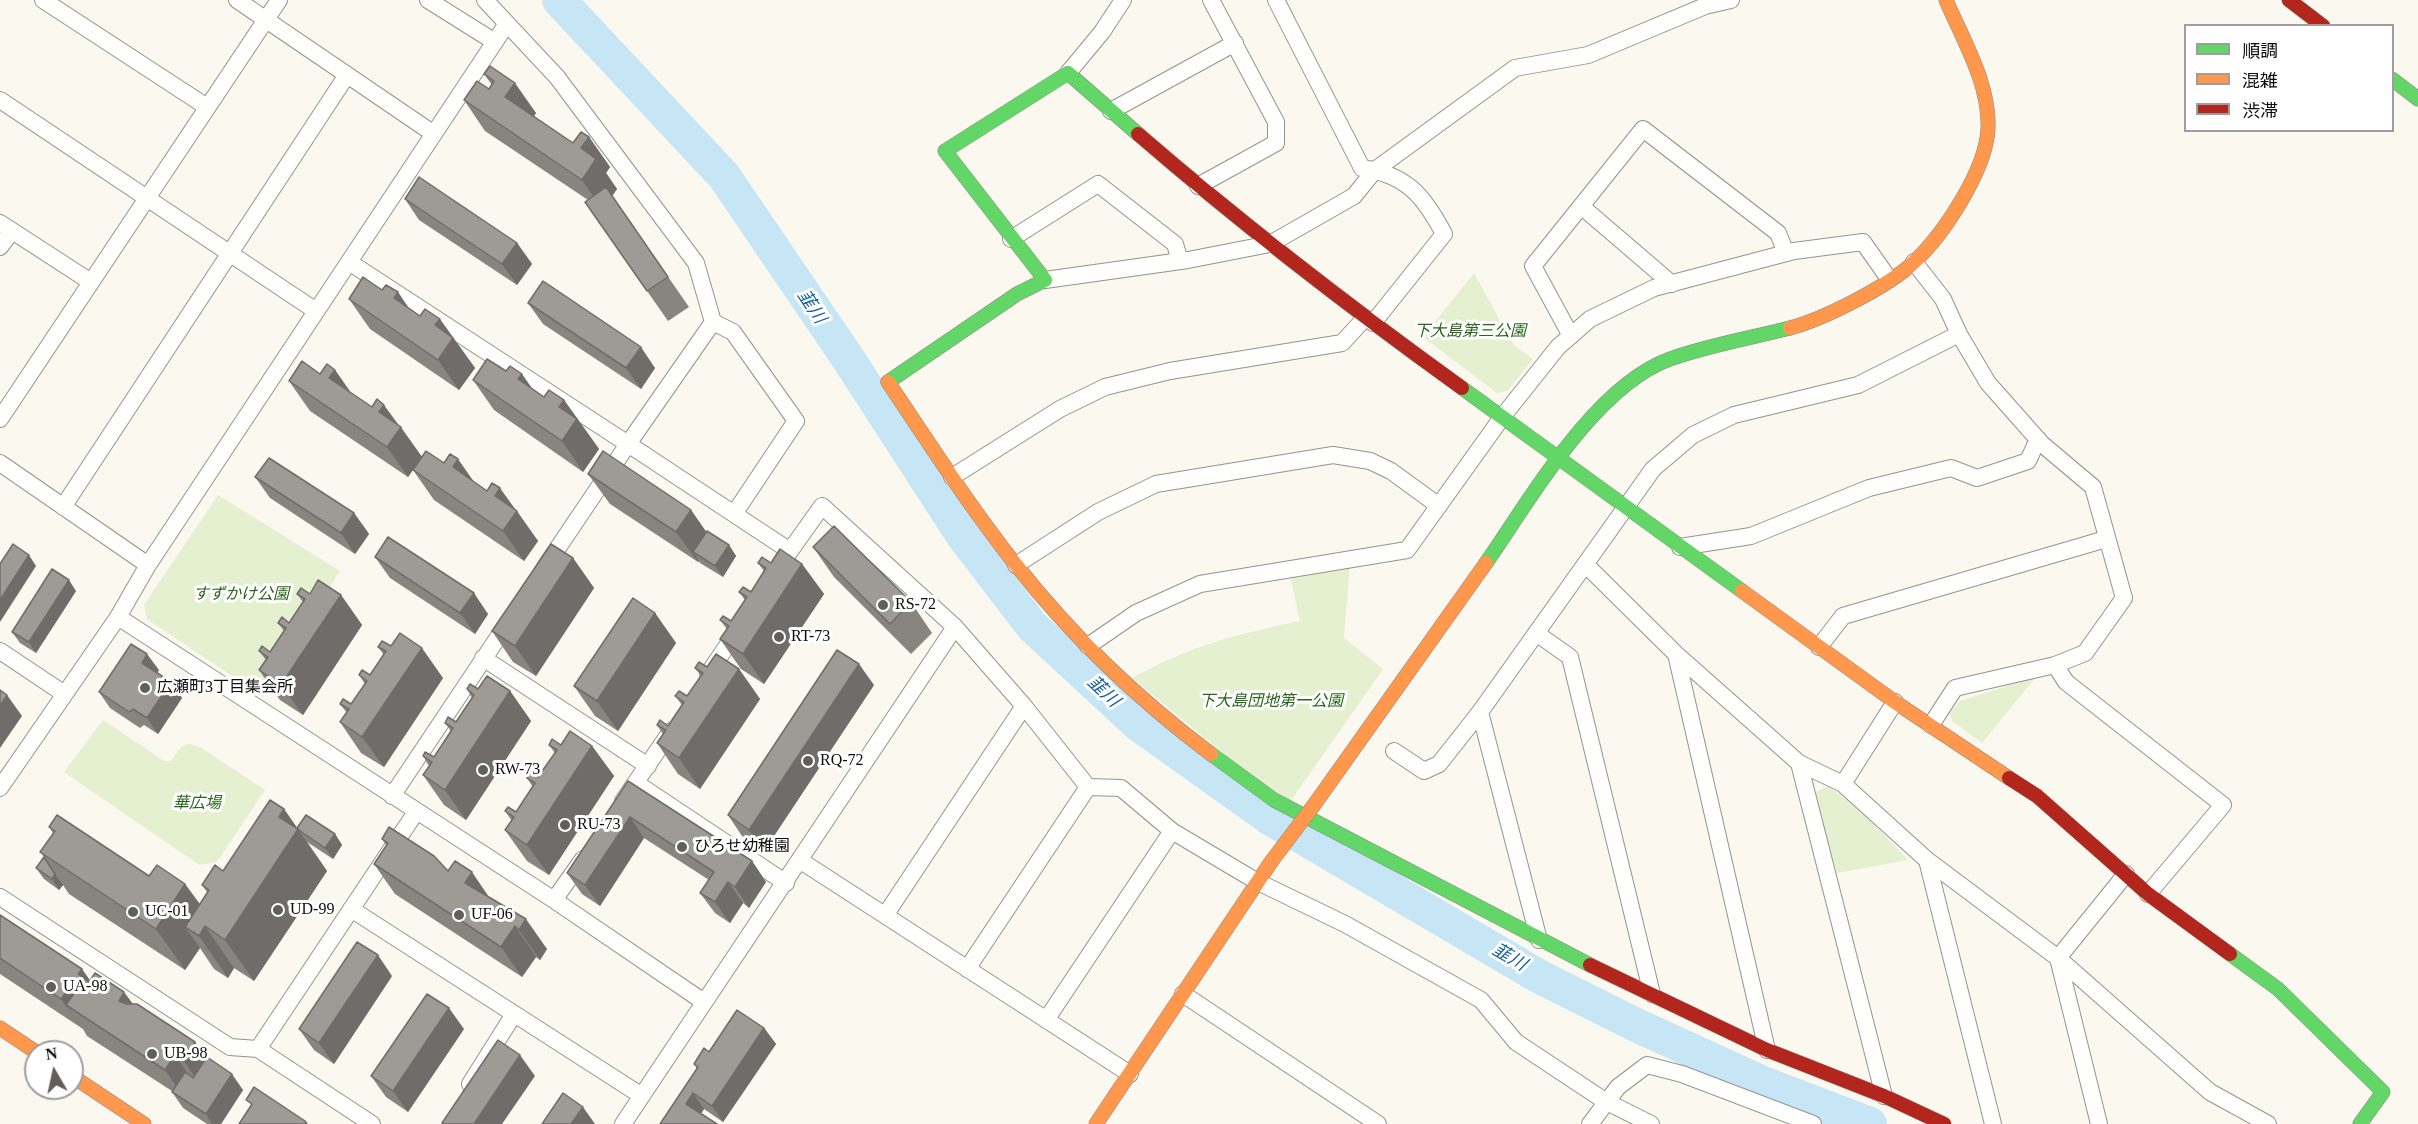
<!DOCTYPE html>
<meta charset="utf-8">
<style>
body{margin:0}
#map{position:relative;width:2418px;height:1124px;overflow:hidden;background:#fbf8f0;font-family:"Times New Roman","Noto Sans JP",serif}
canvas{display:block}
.legend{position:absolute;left:2184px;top:24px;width:210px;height:108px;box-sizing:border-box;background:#fff;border:2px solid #9e9e9e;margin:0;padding:8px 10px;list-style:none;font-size:18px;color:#0d0d0d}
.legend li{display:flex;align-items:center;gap:12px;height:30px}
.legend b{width:30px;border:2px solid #9e9e9e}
.north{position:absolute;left:24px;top:1040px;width:60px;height:60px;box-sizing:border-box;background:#fff;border:2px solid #9e9e9e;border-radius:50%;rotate:351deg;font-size:16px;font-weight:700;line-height:24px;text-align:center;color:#0d0d0d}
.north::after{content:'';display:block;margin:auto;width:21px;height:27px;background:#605f5c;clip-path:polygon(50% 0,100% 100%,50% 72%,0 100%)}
</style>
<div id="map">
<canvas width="2418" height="1124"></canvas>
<ul class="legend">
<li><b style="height:8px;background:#63d668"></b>順調</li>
<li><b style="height:8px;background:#ff974d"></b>混雑</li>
<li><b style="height:8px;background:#b3261e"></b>渋滞</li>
</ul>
<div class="north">N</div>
</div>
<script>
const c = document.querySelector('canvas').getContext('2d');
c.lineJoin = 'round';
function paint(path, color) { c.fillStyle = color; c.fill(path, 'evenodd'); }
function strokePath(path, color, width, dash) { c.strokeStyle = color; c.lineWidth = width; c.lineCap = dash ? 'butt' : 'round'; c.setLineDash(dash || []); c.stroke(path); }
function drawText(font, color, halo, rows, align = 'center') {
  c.font = font + ' "Times New Roman","Noto Sans JP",serif'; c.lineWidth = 6; c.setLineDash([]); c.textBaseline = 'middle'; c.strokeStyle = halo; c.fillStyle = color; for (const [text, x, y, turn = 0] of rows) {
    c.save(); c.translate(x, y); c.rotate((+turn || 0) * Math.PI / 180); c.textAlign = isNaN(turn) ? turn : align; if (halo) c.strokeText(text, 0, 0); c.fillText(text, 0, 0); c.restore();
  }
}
paint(new Path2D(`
 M1474 273 1513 344 1533 359 1507 391 1497 393 1423 337Z
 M218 495 340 571 263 697 147 619 144 605Z
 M1350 566 1344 638 1383 669 1290 802 1270 792 1132 678C1192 645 1234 635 1300 621L1290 576Z
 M2036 677 1982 743 1952 721 1950 713 1960 701Z
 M103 720 164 761H171C181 747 183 740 200 747L265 790 217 862 199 865 64 772Z
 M1828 786 1860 810 1908 860 1837 873 1814 793Z`), '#e4f0d0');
strokePath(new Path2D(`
 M559 0 724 176 849 360 963 536 1032 626 1139 725 1268 817 1540 977 1636 1025 1765 1084 1870 1124`), '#c6e5f5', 34);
const street = new Path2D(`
 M43 0 207 107
 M237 0 434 134
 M428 0 495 42
 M485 0 557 77 696 263 713 322 628 444 790 551 776 572
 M1276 0 1362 168C1407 175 1424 196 1444 234L1373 323
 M1068 73 1102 32 1123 0
 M0 100 316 311
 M1111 111 1235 43
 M1198 186 1276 143V122L1211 0
 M1581 206 1672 284
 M0 223 91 282
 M1011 239 1098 184 1175 244 1180 261
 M0 247 12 231
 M349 262 628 444 545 567
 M1914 262 1943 299 1959 334 1988 383 2042 444 2093 487 2124 598 2085 653 2055 665 2066 682 2223 805 2148 894
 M1045 280 1188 260 1270 244 1354 196 1375 170 1515 68 1588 55 1705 6 1731 0
 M713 322 733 332 796 421 734 514
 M1571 336 1533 266 1643 129 1778 233 1786 253
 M0 419 279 0
 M0 463 148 565
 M952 477 1060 409 1105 387 1170 371 1342 343 1365 318
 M63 507 347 75
 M1680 547 1751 536 1869 488 1951 468 1977 478 2028 461 2038 439
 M790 551 822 506 955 627
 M1016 565 1098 512 1156 484 1333 455 1370 461 1391 471 1439 506
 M1586 565 1676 654 1799 763 1843 784 1927 860 2058 958 2210 1092 2268 1124
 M118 617 554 900 704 1002
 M1536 633 1570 657 1652 994
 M1088 646 1136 613 1200 584 1407 550 1503 416 1558 347 1590 319 1654 288 1794 251 1863 242 1889 279
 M1819 647 1843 616 2106 539
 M0 651 63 693
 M1676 654 1767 1050
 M483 658 648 766
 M708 674 739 628
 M1931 725 1955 688 2055 665
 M1394 751 1424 771 1439 764 1480 712
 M1799 763 1884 1096
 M636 783 786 883
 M1843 784 1895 702
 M0 788 118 617 148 565 506 25
 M392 796 509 621
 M623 801 671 731
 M1927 860 1993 1124
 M801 861 1130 1074
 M0 897 230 1047 258 1049 372 1124
 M554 900 583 859
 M351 909 642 1096
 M886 914 1024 706
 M1539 940 1480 712 1653 469 1693 435 1734 415 1858 385 1959 334
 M967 969 1088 787
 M1183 994 1378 1124
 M1046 1020 1172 831
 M258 1049 416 812
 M470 1084 514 1014
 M623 1124 955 627 1024 706 1088 787 1121 788 1172 831 1256 881 1345 924 1481 1000 1516 1042 1605 1101 1651 1124
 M1590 1124 1618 1087 1647 1065 1682 1074 1813 1124
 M2099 1124 2058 958 2126 874`);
const fast = new Path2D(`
 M2392 79 2418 99
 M888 382 1017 294 1045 280 945 151 1068 73 1138 134
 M1462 388 1742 591
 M1486 563C1531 498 1595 386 1670 359 1709 345 1751 338 1790 328
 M1211 754 1274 800 1590 965
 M2230 954 2278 989 2383 1092 2360 1124`);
const slow = new Path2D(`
 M1790 328C1824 319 1889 286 1914 262 1944 234 1986 170 1988 129 1990 84 1963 40 1946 0
 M888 382C929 443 970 507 1016 565 1072 636 1139 700 1211 754
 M1742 591 1895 702 2009 778
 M1314 805 1486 563
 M0 1028 36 1052
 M72 1076 144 1124
 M1096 1124 1271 862`);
const jam = new Path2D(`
 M2289 0 2323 26
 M1138 134C1242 224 1351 308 1462 388
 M2009 778 2037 796 2148 894 2230 954
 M1590 965 1767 1050 1884 1096 1944 1124`);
strokePath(street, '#94938f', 18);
strokePath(fast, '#8b8986', 15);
strokePath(slow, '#8b8986', 15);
strokePath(jam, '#8b8986', 15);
strokePath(street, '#fefefd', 16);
strokePath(fast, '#63d668', 14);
strokePath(slow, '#ff974d', 14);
strokePath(jam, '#b3261e', 14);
const slowBridge = new Path2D(`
 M1271 862 1314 805`);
strokePath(slowBridge, '#8b8986', 15, []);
strokePath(slowBridge, '#ff974d', 14);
paint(new Path2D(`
 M490 66 536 113 534 116 573 143 589 137 610 167 606 173 617 189 612 196 689 307 668 321 585 202 588 200 485 131 464 100 489 89 492 85 484 74Z
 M405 199 517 243 532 264 517 285 419 220Z
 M349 299 409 308 453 338 475 368 459 390 370 329Z
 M528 303 655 368 641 389 543 324Z
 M335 370 351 393 401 427 422 457 474 482 517 511 538 541 524 561 434 500 413 470 408 477 310 411 289 381Z
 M473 380 533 389 544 397 564 400 599 449 583 472 494 410Z
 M588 474 691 510 706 532 729 545 736 556 723 577 700 563 699 561 698 562 610 504Z
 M255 477 354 513 369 534 355 554 270 498Z
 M813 547 911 602 932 633 911 654 834 577Z
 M375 557 488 614 475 634 390 578Z
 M573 558 594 588 536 676 513 662 492 631Z
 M758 563 802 564 824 594 764 684 741 669 720 639 727 629 720 620 731 621 745 600 739 592H751L764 571Z
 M76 591 36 653 20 643 12 632Z
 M297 594 341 595 362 625 303 715 280 700 259 670 266 660 259 651 270 652 284 631 278 623H289L303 602Z
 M655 613 676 643 618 731 595 716 574 686Z
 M378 647 443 678 384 767 361 753 340 722 347 713 340 704H351L365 684 359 675H370L384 655Z
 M707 667 739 669 760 699 700 789 678 774 657 743 663 734 657 725 668 726 682 705 675 696H687L701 676 695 668Z
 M159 670 157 673 182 698 158 734 144 725 140 728 110 708 99 692Z
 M874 685 764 851 742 836 728 815Z
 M467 689 510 691 531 721 466 820 444 805 423 775 429 766 423 756 434 757 451 731 445 723 456 722 472 698Z
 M549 745 592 746 614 776 549 875 527 861 505 830 512 821 505 811 516 812 533 787 527 778 538 777 555 753Z
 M628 781 752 861 766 882 749 908 743 903 730 923 715 913 700 893 709 880 644 838 600 906 582 894 567 873Z
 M284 809 297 828 335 834 342 845 333 859 307 842 327 871 254 981 234 968 228 978 214 969 200 948 185 970 69 894 63 885 59 890 44 879 36 868 44 857 40 852 53 833 49 827 149 876 185 884 200 904 207 892 202 885 223 871Z
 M382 839 448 871 547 949 540 960 536 957 522 977 395 894 374 864 386 845Z
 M0 915 82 969 90 981 124 992 133 1004 206 1058 243 1090 221 1124H207L183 1108 172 1092V1091L87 1036 83 1029 0 974Z
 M392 976 334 1064 314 1050 299 1029Z
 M764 1028 776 1044 723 1122 704 1109 701 1113 660 1124 697 1069 694 1064 709 1052Z
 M464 1029 408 1112 386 1097 371 1076Z`), '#888581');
paint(new Path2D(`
 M515 83 536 113 526 127 505 97Z
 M589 137 610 167 606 173 617 189 612 196 689 307 612 196 603 210 582 180 581 148Z
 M517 243 532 264 517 285 502 264Z
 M398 292 419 323 394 298Z
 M440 319 475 368 459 390 438 360 435 325Z
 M641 347 655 368 641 389 626 368Z
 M335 370 356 400 329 378Z
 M522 374 543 404 518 379Z
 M564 400 599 449 583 472 562 441 559 407Z
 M384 405 422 457 408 477 387 447 379 412Z
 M458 459 479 489 453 467Z
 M500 488 538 541 524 561 503 531 495 496Z
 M691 510 712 540 693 552 699 561 698 562 676 532Z
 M354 513 369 534 355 554 341 533Z
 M729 545 736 556 723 577 715 566Z
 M29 555 36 566 0 622V600Z
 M573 558 594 588 536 676 515 646Z
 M802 564 824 594 764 684 743 654Z
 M69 580 76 591 36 653 29 642Z
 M474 593 488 614 475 634 460 613Z
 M341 595 362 625 303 715 281 685Z
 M655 613 676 643 618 731 597 701Z
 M422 648 443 678 384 767 362 737Z
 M147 654 159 670 153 679 142 663Z
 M859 664 874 685 764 851 749 830Z
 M739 669 760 699 700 789 679 758Z
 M171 682 182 698 158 734 147 718Z
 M510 691 531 721 466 820 445 790Z
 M7 695 22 716 0 748V706Z
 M592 746 614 776 549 875 527 845Z
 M284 809 327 871 254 981 225 940 279 817Z
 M630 817 644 838 600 906 585 885Z
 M335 834 342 845 333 859 325 848Z
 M752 861 766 882 749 908 735 887Z
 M472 872 493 903 465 883Z
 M55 874 63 885 59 890 52 879Z
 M728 882 743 903 730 923 715 902Z
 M185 884 215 926H205L234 968 228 978 199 936 185 927 200 948 185 970 156 929Z
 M526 919 547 949 540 960 519 930Z
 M515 926 536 957 522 977 501 947Z
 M378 955 392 976 334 1064 319 1043Z
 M82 969 103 999 78 974Z
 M76 978 97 1008 66 1005 83 1029 61 999Z
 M124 992 146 1023 119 1001Z
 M449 1008 464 1029 408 1112 393 1091Z
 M764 1028 776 1044 723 1122 712 1106Z
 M195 1042 216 1072 204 1090 183 1060Z
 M175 1055 196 1085 186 1100 165 1070Z
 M520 1055 535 1076 502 1124H474Z
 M232 1074 243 1090 221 1124H212L206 1114Z
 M693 1093 704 1109 697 1120 686 1104Z
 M583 1107 595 1124H571Z`), '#6f6c69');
const building = new Path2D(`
 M490 66 515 83 505 97 573 143 581 132 589 137 581 148 596 159 582 180 464 100 477 81 489 89 494 81 484 74Z
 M419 177 517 243 502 264 405 199Z
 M606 187 668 277 647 291 585 202Z
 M363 277 382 290 386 285 398 292 394 298 420 316 425 309 440 319 435 325 453 338 438 360 349 299Z
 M543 281 641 347 626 368 528 303Z
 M487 359 506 371 510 366 522 374 518 379 544 397 549 390 564 400 559 407 577 419 562 441 473 380Z
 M302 361 320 374 327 364 335 370 329 378 372 407 377 399 384 405 379 412 401 427 387 447 289 381Z
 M426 451 444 463 450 454 458 459 453 467 487 491 492 483 500 488 495 496 517 511 503 531 413 470Z
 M603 451 691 510 676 532 588 474Z
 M269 458 354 513 341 533 255 477Z
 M834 526 911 602 890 624 813 547Z
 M707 531 729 545 715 566 693 552Z
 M388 537 474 593 460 613 375 557Z
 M13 544 29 555 0 600V564Z
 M551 544 573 558 515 646 492 631Z
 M780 549 802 564 743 654 720 639 729 626 720 620 723 616 731 621 747 597 739 592 743 587 751 592 766 568 758 563 762 557 771 563Z
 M52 569 69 580 29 642 12 632Z
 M318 580 341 595 281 685 259 670 268 657 259 651 262 646 270 652 286 628 278 623 282 617 289 623 305 599 297 594 301 588 310 594Z
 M633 598 655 613 597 701 574 686Z
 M400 633 422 648 362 737 340 722 349 709 340 704 343 699 351 704 367 681 359 675 362 670 370 675 386 651 378 647 382 641 391 646Z
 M131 644 147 654 142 663 171 682 147 718 133 709 129 712 99 692Z
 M837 650 859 664 749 830 728 815Z
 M716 654 739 669 679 758 657 743 666 730 657 725 660 720 668 726 684 702 675 696 679 691 687 696 703 673 695 668 699 662 707 667Z
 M487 676 510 691 445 790 423 775 432 762 423 756 425 752 434 757 453 728 445 723 448 717 456 722 474 695 467 689 470 684 478 689Z
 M0 690 7 695 0 706Z
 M570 731 592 746 527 845 505 830 514 817 505 811 508 807 516 812 535 783 527 778 530 773 538 777 557 750 549 745 552 739 561 745Z
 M628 781 752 861 735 887 728 882 715 902 700 893 714 872 630 817 585 885 567 873Z
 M270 800 284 809 279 817 298 829 225 940 205 926 199 936 185 927 209 890 202 885 215 865 223 871Z
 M57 815 149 876 157 865 185 884 156 929 40 852 55 831 49 827Z
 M306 815 335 834 325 848 300 831 297 828Z
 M389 827 434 856 448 871 455 861 472 872 465 883 526 919 519 930 515 926 501 947 374 864 388 843 382 839Z
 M44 857 55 874 52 879 36 868Z
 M0 915 82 969 78 974 89 982 95 973 124 992 119 1001 126 1004H137L195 1042 183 1060 175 1055 165 1070 66 1005 82 982 76 978 61 999 0 958Z
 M357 942 378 955 319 1043 299 1029Z
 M427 994 449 1008 393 1091 371 1076Z
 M737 1010 764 1028 712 1106 693 1093 686 1104 717 1124H660L698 1067 694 1064 704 1048 709 1052Z
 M498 1040 520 1055 474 1124H444L442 1123Z
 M207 1057 232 1074 206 1114 172 1092 185 1072 193 1078Z
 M254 1087 305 1121 307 1124H239L252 1104 246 1100Z
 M563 1093 583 1107 571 1124H542Z`);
paint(building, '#9e9b96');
strokePath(building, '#6f6c69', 1.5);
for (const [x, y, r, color] of [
 [883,605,6,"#605f5c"],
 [779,637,6,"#605f5c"],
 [145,688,6,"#605f5c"],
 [808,761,6,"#605f5c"],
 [483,770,6,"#605f5c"],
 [565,825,6,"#605f5c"],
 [682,847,6,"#605f5c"],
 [278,910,6,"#605f5c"],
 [133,912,6,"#605f5c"],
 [459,915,6,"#605f5c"],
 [51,987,6,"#605f5c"],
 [152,1054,6,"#605f5c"]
]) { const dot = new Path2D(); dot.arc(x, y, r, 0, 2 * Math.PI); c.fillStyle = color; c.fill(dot); strokePath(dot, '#fff', 2); }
drawText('italic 16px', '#2b651c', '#fff', [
 ["下大島第三公園",1470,332],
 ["すずかけ公園",241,595],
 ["下大島団地第一公園",1271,702],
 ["華広場",197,804]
]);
drawText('16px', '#0d0d0d', '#fff', [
 ["RS-72",895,605],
 ["RT-73",791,637],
 ["広瀬町3丁目集会所",157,688],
 ["RQ-72",820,761],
 ["RW-73",495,770],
 ["RU-73",577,825],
 ["ひろせ幼稚園",694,847],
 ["UD-99",290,910],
 ["UC-01",145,912],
 ["UF-06",471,915],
 ["UA-98",63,987],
 ["UB-98",164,1054]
], 'left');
drawText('italic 18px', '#1463a0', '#fff', [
 ["韮川",811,307,56],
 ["韮川",1103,692,43],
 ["韮川",1509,958,30]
]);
</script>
